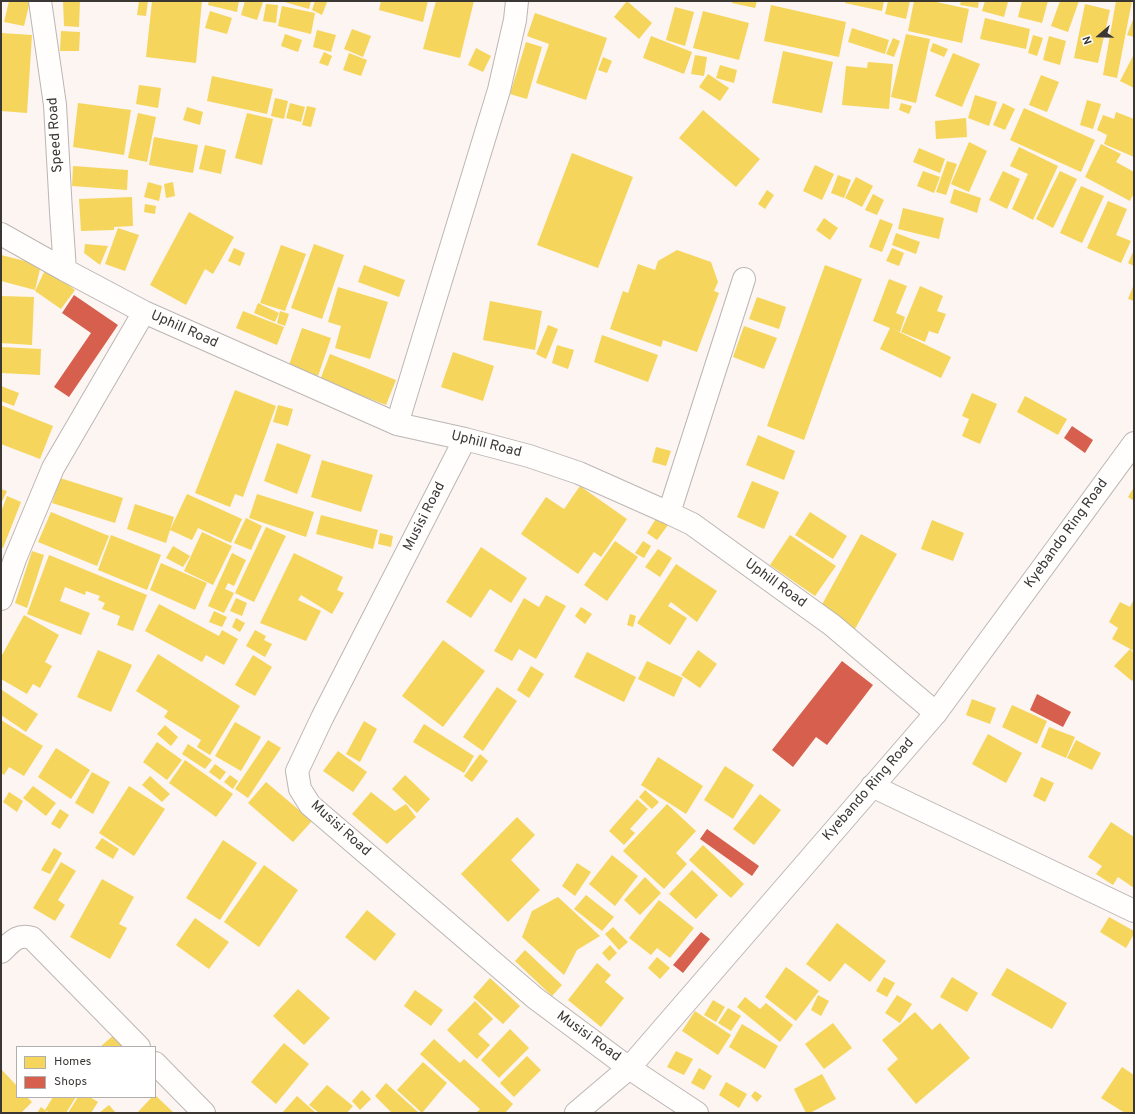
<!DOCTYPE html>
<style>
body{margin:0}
#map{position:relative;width:1135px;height:1114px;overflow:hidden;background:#fcf5f2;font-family:Overpass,sans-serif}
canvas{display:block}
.frame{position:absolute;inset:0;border:2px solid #3b3735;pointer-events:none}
.legend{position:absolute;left:16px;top:1046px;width:140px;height:52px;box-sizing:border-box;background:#fff;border:1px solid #b1afae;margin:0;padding:5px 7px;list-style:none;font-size:12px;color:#3b3735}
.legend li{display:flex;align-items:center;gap:8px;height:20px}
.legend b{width:20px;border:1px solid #b1afae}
.north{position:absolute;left:1079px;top:16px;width:40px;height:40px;-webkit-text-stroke:3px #fff;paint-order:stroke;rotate:250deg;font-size:11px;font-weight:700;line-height:16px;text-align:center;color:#3b3735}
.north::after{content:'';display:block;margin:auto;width:14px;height:18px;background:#3b3735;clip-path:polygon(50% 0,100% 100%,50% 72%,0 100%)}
</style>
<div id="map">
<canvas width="1135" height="1114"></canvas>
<div class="frame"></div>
<ul class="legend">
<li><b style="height:11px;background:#f6d55c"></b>Homes</li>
<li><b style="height:11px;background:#d6604d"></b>Shops</li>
</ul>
<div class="north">N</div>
</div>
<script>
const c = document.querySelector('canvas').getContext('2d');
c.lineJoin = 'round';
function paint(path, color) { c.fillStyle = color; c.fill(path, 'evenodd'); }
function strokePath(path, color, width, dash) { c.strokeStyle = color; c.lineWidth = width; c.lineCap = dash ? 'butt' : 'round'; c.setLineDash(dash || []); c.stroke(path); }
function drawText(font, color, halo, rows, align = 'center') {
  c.font = font + ' Overpass,sans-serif'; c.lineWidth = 4; c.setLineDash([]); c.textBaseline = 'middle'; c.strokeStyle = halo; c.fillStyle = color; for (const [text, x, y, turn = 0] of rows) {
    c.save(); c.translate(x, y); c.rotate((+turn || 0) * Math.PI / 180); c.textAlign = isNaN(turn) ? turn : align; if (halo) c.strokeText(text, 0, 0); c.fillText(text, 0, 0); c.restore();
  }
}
paint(new Path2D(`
 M9 1H30L24 26 4 22Z
 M63 1H80L79 27 64 26Z
 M139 1H148L146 16 137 15Z
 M152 1H202L196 63 146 57Z
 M209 1H239L237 12 208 5Z
 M245 1H258L263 2 257 20 241 15Z
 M281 1H311L309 9Z
 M315 1 327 2 322 15 312 10Z
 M381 1H428L423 22 379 10Z
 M436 1H474L460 58 423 49Z
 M627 1 652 23 639 39 614 17Z
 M732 1H757L755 8 732 3Z
 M845 1H884L882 11 845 3Z
 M888 1H910L906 19 885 14Z
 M914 1H932L969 9 962 43 908 31Z
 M961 1H979L978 8 960 5Z
 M985 1H1003L1008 2 1004 17 982 11Z
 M1022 1H1048L1042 23 1018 17Z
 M1060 1H1079L1068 32 1051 26Z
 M1116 1H1132L1117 78 1103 75Z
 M266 4 278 5 276 23 263 21Z
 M1085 4 1110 10 1098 63 1074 58Z
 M771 5 846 22 839 57 764 41Z
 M282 6 315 13 311 34 278 26Z
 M675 7 694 12 685 46 666 40Z
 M210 11 232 18 227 34 205 28Z
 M703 11 749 23 739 60 693 48Z
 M535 13 607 38 586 100 536 83 549 44 527 36Z
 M1134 17V37L1127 35Z
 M985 18 1030 29 1026 49 980 39Z
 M852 28 889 40 885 54 848 42Z
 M352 29 371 36 363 57 344 49Z
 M317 30 336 35 331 52 313 47Z
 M61 31 80 32 79 51H60Z
 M1 33 32 35 27 113 1 111Z
 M285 34 302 40 298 52 281 46Z
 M906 34 930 39 916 103 891 97Z
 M1033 35 1043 38 1037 56 1028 53Z
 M651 36 692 52 684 74 643 58Z
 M1049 36 1066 41 1060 65 1043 60Z
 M893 38 900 41 894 57 886 54Z
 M526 42 542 47 527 99 510 94Z
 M933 43 948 49 944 57 930 51Z
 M476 48 491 56 483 72 468 65Z
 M783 51 833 62 822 113 772 103Z
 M324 52 332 56 328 66 319 63Z
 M349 53 367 60 361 76 343 70Z
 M953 53 980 64 962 107 935 96Z
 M1134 54V88L1120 81Z
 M695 55 707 57 704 76 691 74Z
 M603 57 612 61 607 73 598 70Z
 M868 62 893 64 889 109 842 105 846 66 867 68Z
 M720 65 737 70 734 83 716 78Z
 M708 74 729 88 720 101 699 87Z
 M1041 75 1059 82 1047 112 1029 105Z
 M212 76 273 89 267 114 207 101Z
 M139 85 161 88 158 108 136 104Z
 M975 95 997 102 989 126 968 118Z
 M275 98 288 101 284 119 271 116Z
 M1087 100 1101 104 1093 129 1080 125Z
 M78 103 131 110 124 155 73 147Z
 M290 103 305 107 301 122 286 118Z
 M901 103 912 106 909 114 899 110Z
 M1003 103 1015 109 1005 130 993 125Z
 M307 106 316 108 311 127 302 125Z
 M187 107 203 112 200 125 183 120Z
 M1024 108 1095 140 1081 172 1010 140Z
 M703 110 760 159 736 187 679 138Z
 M1116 112 1134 119V157L1104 144 1107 135 1097 130 1103 115 1114 119Z
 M138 113 156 117 147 162 128 158Z
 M247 113 273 119 262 165 235 158Z
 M966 118 967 137 936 139 935 121Z
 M154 137 198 145 193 173 149 165Z
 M969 142 987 151 969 192 951 184Z
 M1101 144 1121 154 1116 162 1134 172V193L1130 201 1085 177Z
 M205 145 226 150 221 174 199 169Z
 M1019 147 1058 166 1033 220 1012 209 1028 174 1010 166Z
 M919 148 945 159 940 173 913 162Z
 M572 153 633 177 598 268 537 245Z
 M947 161 957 164 946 195 936 192Z
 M815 165 834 174 822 200 803 191Z
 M73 166 128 170 127 190 72 186Z
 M923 171 940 177 934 193 917 186Z
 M1003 171 1020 179 1007 209 989 200Z
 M1060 171 1077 179 1053 228 1036 219Z
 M838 175 851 180 844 198 831 193Z
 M856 177 873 186 862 207 845 198Z
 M148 182 162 186 159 201 144 197Z
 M173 182 175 196 166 198 164 184Z
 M1081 186 1104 196 1082 243 1060 233Z
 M954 189 981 198 977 213 950 203Z
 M767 190 774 195 765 209 758 204Z
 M873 194 884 200 877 215 865 210Z
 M132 197 133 226 114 227V230L81 231 79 199Z
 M1108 201 1127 209 1116 235 1131 241 1121 263 1087 248Z
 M145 204 156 206 155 214 144 212Z
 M903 208 944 218 939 239 898 229Z
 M189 212 234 237 213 274 205 269 186 305 150 285Z
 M824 218 838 228 830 240 816 230Z
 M880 219 893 224 882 252 869 247Z
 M118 228 139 235 125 271 105 264Z
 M896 233 920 242 916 254 892 245Z
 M85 244 108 246 100 265 84 253Z
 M314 244 344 255 322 319 291 308Z
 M281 245 306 254 285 311 260 303Z
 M234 248 245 253 240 266 228 261Z
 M892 248 904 253 899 266 886 261Z
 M677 250 711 262 718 282 714 291 719 293 697 352 663 340 661 347 610 329 623 291 628 293 638 264 655 270 658 261Z
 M1134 250V266L1128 263Z
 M1 255 41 265 35 290 1 281Z
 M364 265 405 280 399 297 358 282Z
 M825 265 862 279 804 440 767 426Z
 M46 268 75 290 61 309 35 291Z
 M889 279 907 286 896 313 905 317 900 332 893 329 951 357 941 378 880 349 890 328 873 321Z
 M1134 284V301L1128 299Z
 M920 286 943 296 937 311 946 314 938 334 929 331 925 342 901 332Z
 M338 287 388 302 370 359 335 348 341 326 328 322Z
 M1 296 34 297 32 345 1 343Z
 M757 297 786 307 779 329 749 319Z
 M490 301 542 311 535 350 483 340Z
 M258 303 279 313 275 322 254 313Z
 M243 311 284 327 277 345 236 328Z
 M280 311 289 314 285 326 277 323Z
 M548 325 558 329 546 359 536 354Z
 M744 326 777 338 764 369 733 357Z
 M302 328 331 338 318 376 289 365Z
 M602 335 658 355 648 382 594 362Z
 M557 345 574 350 568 369 552 363Z
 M1 347 41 349 40 375 1 373Z
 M453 352 494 366 483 401 441 387Z
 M330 354 396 380 386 405 320 380Z
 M1 386 19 393 14 406 1 401Z
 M235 390 276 406 243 497 235 494 230 507 195 493Z
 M972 393 997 404 980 444 962 436 969 419 962 416Z
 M1025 396 1067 419 1058 435 1017 412Z
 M1 405 53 426 40 459 1 444Z
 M278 405 293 409 288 426 273 422Z
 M758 435 795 451 784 480 746 465Z
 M277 443 311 455 297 494 264 481Z
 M656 447 671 451 666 466 652 462Z
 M322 460 373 475 361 512 311 497Z
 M60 478 123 498 115 523 52 503Z
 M752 481 779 492 764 529 737 517Z
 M580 486 627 519 601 557 594 552 578 574 521 534 546 497 564 509Z
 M1134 487V501L1128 497Z
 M1 489 7 491 1 504Z
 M187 494 242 519 231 543 198 528 192 540 170 530Z
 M257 494 314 512 306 537 249 518Z
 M7 496 21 502 3 548 1 547V512Z
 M135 504 174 517 166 543 127 529Z
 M51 512 109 536 97 566 38 542Z
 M810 512 847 536 833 559 795 535Z
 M321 515 378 530 373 549 316 534Z
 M657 517 668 525 657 540 647 533Z
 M246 518 262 526 251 550 234 543Z
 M932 520 964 533 953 561 921 549Z
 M266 527 286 536 254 602 235 593Z
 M202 532 232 546 213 585 184 571Z
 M380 533 393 536 391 547 378 544Z
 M861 534 897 554 855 629 820 608Z
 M111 535 161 555 147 590 98 570Z
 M790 535 836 566 815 596 770 565Z
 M615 541 638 557 607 601 584 585Z
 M643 541 651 546 644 558 635 553Z
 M173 546 190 556 183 567 166 558Z
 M481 547 527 578 511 603 490 589 471 618 446 602Z
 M658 549 672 558 660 577 645 567Z
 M32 551 44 555 27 608 15 603Z
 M232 553 246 560 234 586 228 583 225 589 234 593 224 613 208 606Z
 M294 553 343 577 337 590 344 593 332 614 301 595 298 600 321 611 306 641 260 623Z
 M49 555 147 595 133 631 117 625 120 616 102 609 105 603 98 600 100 596 86 591 85 595 65 587 60 601 90 613 81 635 27 614Z
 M161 563 207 583 195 610 150 590Z
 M676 564 717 591 697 622 671 602 668 606 687 618 670 645 637 623Z
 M546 595 566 606 536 659 519 649 512 661 494 651 524 598 539 607Z
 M236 598 247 603 242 616 230 611Z
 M1134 599V651L1112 639 1118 628 1109 622 1120 602 1130 607Z
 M159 604 219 636 222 630 238 639 224 665 206 655 202 662 145 631Z
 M581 607 592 614 585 624 575 616Z
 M214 611 227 617 222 627 209 622Z
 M630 614 636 616 633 627 627 625Z
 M24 615 59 635 45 662 52 666 40 688 33 684 27 694 1 679V657Z
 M236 618 245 623 240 632 232 627Z
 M255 630 266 636 264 640 272 644 265 657 246 646Z
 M443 640 485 671 443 727 402 696Z
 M1130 649 1134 653V678L1132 681 1114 666Z
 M98 650 132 665 111 712 77 697Z
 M698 650 717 664 700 688 681 675Z
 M587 652 636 677 624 702 574 677Z
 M158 654 240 706 210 755 197 747 201 740 164 717 168 711 136 691Z
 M253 655 272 667 255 696 235 685Z
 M647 661 683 678 674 697 638 679Z
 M531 666 544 674 529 698 517 690Z
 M497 687 517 701 483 751 463 737Z
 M2 690 38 714 26 732 1 715Z
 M972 699 996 708 990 724 966 715Z
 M1012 705 1047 721 1037 744 1002 727Z
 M1 720 43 746 24 776 9 767 4 775 1 773Z
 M364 721 377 729 360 762 346 754Z
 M235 722 261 737 241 771 215 756Z
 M424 724 474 756 464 773 413 742Z
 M165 725 178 737 171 746 157 734Z
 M1049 727 1075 737 1066 758 1041 747Z
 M988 734 1022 753 1006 783 972 764Z
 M268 740 281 748 248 798 235 789Z
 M1076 740 1101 753 1092 770 1067 758Z
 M157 742 182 760 167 780 143 762Z
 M188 744 212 760 205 769 182 754Z
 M56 748 90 770 71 799 38 777Z
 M338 751 367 772 353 792 323 771Z
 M480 754 488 761 472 782 464 776Z
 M658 757 703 786 686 814 641 785Z
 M185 760 233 794 216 817 169 783Z
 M215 764 226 772 220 780 209 772Z
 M725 766 754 785 733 819 704 800Z
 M92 772 110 782 93 814 75 803Z
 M230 775 238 781 233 789 224 782Z
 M405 775 430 799 417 813 392 789Z
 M150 776 170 794 162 802 142 785Z
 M1041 777 1054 783 1045 802 1033 796Z
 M266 782 312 821 293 842 248 803Z
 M33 786 56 803 46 816 23 798Z
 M129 786 165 809 134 856 99 833Z
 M645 790 659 802 652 809 639 797Z
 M9 792 23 801 17 812 3 802Z
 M371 792 395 811 406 804 416 817 387 844 352 814Z
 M760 794 781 810 754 845 733 829Z
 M637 799 648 809 630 829 635 833 624 845 609 831Z
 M667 804 696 831 676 853 687 864 664 889 623 851Z
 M60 809 69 815 60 829 51 824Z
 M517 817 535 835 511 860 540 890 508 922 461 874Z
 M1111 822 1134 837V888L1118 877 1113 885 1096 874 1102 866 1088 857Z
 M102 838 119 849 113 859 95 848Z
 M223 840 257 863 220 920 186 898Z
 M703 845 744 884 731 898 689 860Z
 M54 848 62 853 50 874 41 870Z
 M612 855 638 876 615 906 589 884Z
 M61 862 76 871 58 900 65 905 55 921 33 908Z
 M577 863 591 872 575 896 562 886Z
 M264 865 298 890 259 947 224 922Z
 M692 870 718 895 696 919 669 894Z
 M645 877 661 893 640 915 624 900Z
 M102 879 134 897 119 924 127 928 110 959 70 937Z
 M586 895 614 917 602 931 574 909Z
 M558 897 600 936 577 950 564 975 522 937 532 911Z
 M659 900 694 928 670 958 657 948 651 955 629 938Z
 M367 910 396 934 375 961 345 937Z
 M1109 917 1134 931V934L1126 948 1100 932Z
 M195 918 229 942 209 969 176 945Z
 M837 923 886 961 870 982 845 963 830 982 806 964Z
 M613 927 628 942 619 950 605 934Z
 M610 945 617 953 609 961 602 953Z
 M525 950 562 985 552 996 515 961Z
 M657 957 670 968 660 979 648 968Z
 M597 963 611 975 605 982 624 998 601 1027 568 1000Z
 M786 967 819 991 796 1021 765 997Z
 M1007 968 1067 1003 1052 1029 991 995Z
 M884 977 895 983 887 997 876 991Z
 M952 977 978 993 967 1012 940 997Z
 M490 978 520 1006 503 1024 473 997Z
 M298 989 330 1018 304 1045 273 1016Z
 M415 990 443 1010 431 1026 404 1006Z
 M818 995 829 1001 821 1016 811 1010Z
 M897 995 912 1004 900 1023 885 1013Z
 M745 997 760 1009 766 1003 793 1025 780 1042 737 1007Z
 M713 1000 725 1007 716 1022 704 1015Z
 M475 1001 493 1019 478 1034 490 1045 477 1059 447 1030Z
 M728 1008 741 1016 731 1031 718 1023Z
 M695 1011 731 1035 718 1055 682 1031Z
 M915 1012 932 1030 940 1023 970 1058 916 1104 887 1069 898 1059 882 1040Z
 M833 1023 852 1048 824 1069 805 1044Z
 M742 1024 778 1046 765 1069 729 1047Z
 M510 1029 529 1048 499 1078 481 1060Z
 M115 1034 126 1047H100Z
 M434 1039 460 1063 464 1059 513 1104 505 1113H476L480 1109 420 1054Z
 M284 1043 309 1064 276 1104 251 1082Z
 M676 1051 693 1059 684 1075 667 1067Z
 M527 1056 541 1070 514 1097 500 1083Z
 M423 1062 447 1083 422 1113 397 1090Z
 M1122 1067 1134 1075V1113H1125L1101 1098Z
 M699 1068 712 1076 704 1090 691 1083Z
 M1 1069 17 1086V1097H27L32 1102 21 1113H1Z
 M822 1074 836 1099 810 1113H806L794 1089Z
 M726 1082 747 1094 739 1108 719 1095Z
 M386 1083 419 1113H392L375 1096Z
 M327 1085 353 1106 347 1113H319L309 1105Z
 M362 1090 371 1099 360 1110 352 1101Z
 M755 1091 762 1096 757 1102 751 1096Z
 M155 1095 174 1113H137L152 1097H155Z
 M297 1096 316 1113H282Z
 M53 1097H76L66 1113H50L45 1110Z
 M78 1097H90L98 1102 91 1113H68Z
 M109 1105 116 1113H99Z
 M41 1107 45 1110 48 1113H37Z`), '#f6d55c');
paint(new Path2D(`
 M74 295 118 325 69 397 54 387 91 333 62 313Z
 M1072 426 1093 440 1085 453 1064 438Z
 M842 661 873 685 827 745 816 737 793 767 772 750Z
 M1037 694 1071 712 1063 727 1030 710Z
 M707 829 759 866 752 876 700 839Z
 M701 932 710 939 683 973 673 965Z`), '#d6604d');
const minor = new Path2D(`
 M40 1 55 105 61 212 65 270
 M1 234 65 270 144 312 397 424 465 439 529 456 579 473 669 513 692 524 832 625 936 713
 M397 424 499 90 515 20 517 1
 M465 439 322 718 297 771 300 789 310 805 535 998 629 1068 697 1113
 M669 513 744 279
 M1 599 15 559 53 468 144 312
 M872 786 1134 911
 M1 952C11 943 17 933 32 938L139 1047
 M155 1063 204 1113`);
const tertiary = new Path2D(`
 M576 1113 629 1068 936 713 1134 443`);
strokePath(minor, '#bbb6b4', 24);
strokePath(tertiary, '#bbb6b4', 24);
strokePath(minor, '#fffefd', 22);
strokePath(tertiary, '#fffefd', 22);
drawText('14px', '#3b3735', '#fff', [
 ["Speed Road",56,135,-94],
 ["Uphill Road",184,330,24],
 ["Uphill Road",486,445,14],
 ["Musisi Road",425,517,-63],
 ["Kyebando Ring Road",1067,534,-54],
 ["Uphill Road",775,584,36],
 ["Kyebando Ring Road",869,790,-49],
 ["Musisi Road",340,829,42],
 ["Musisi Road",588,1037,36]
]);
</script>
